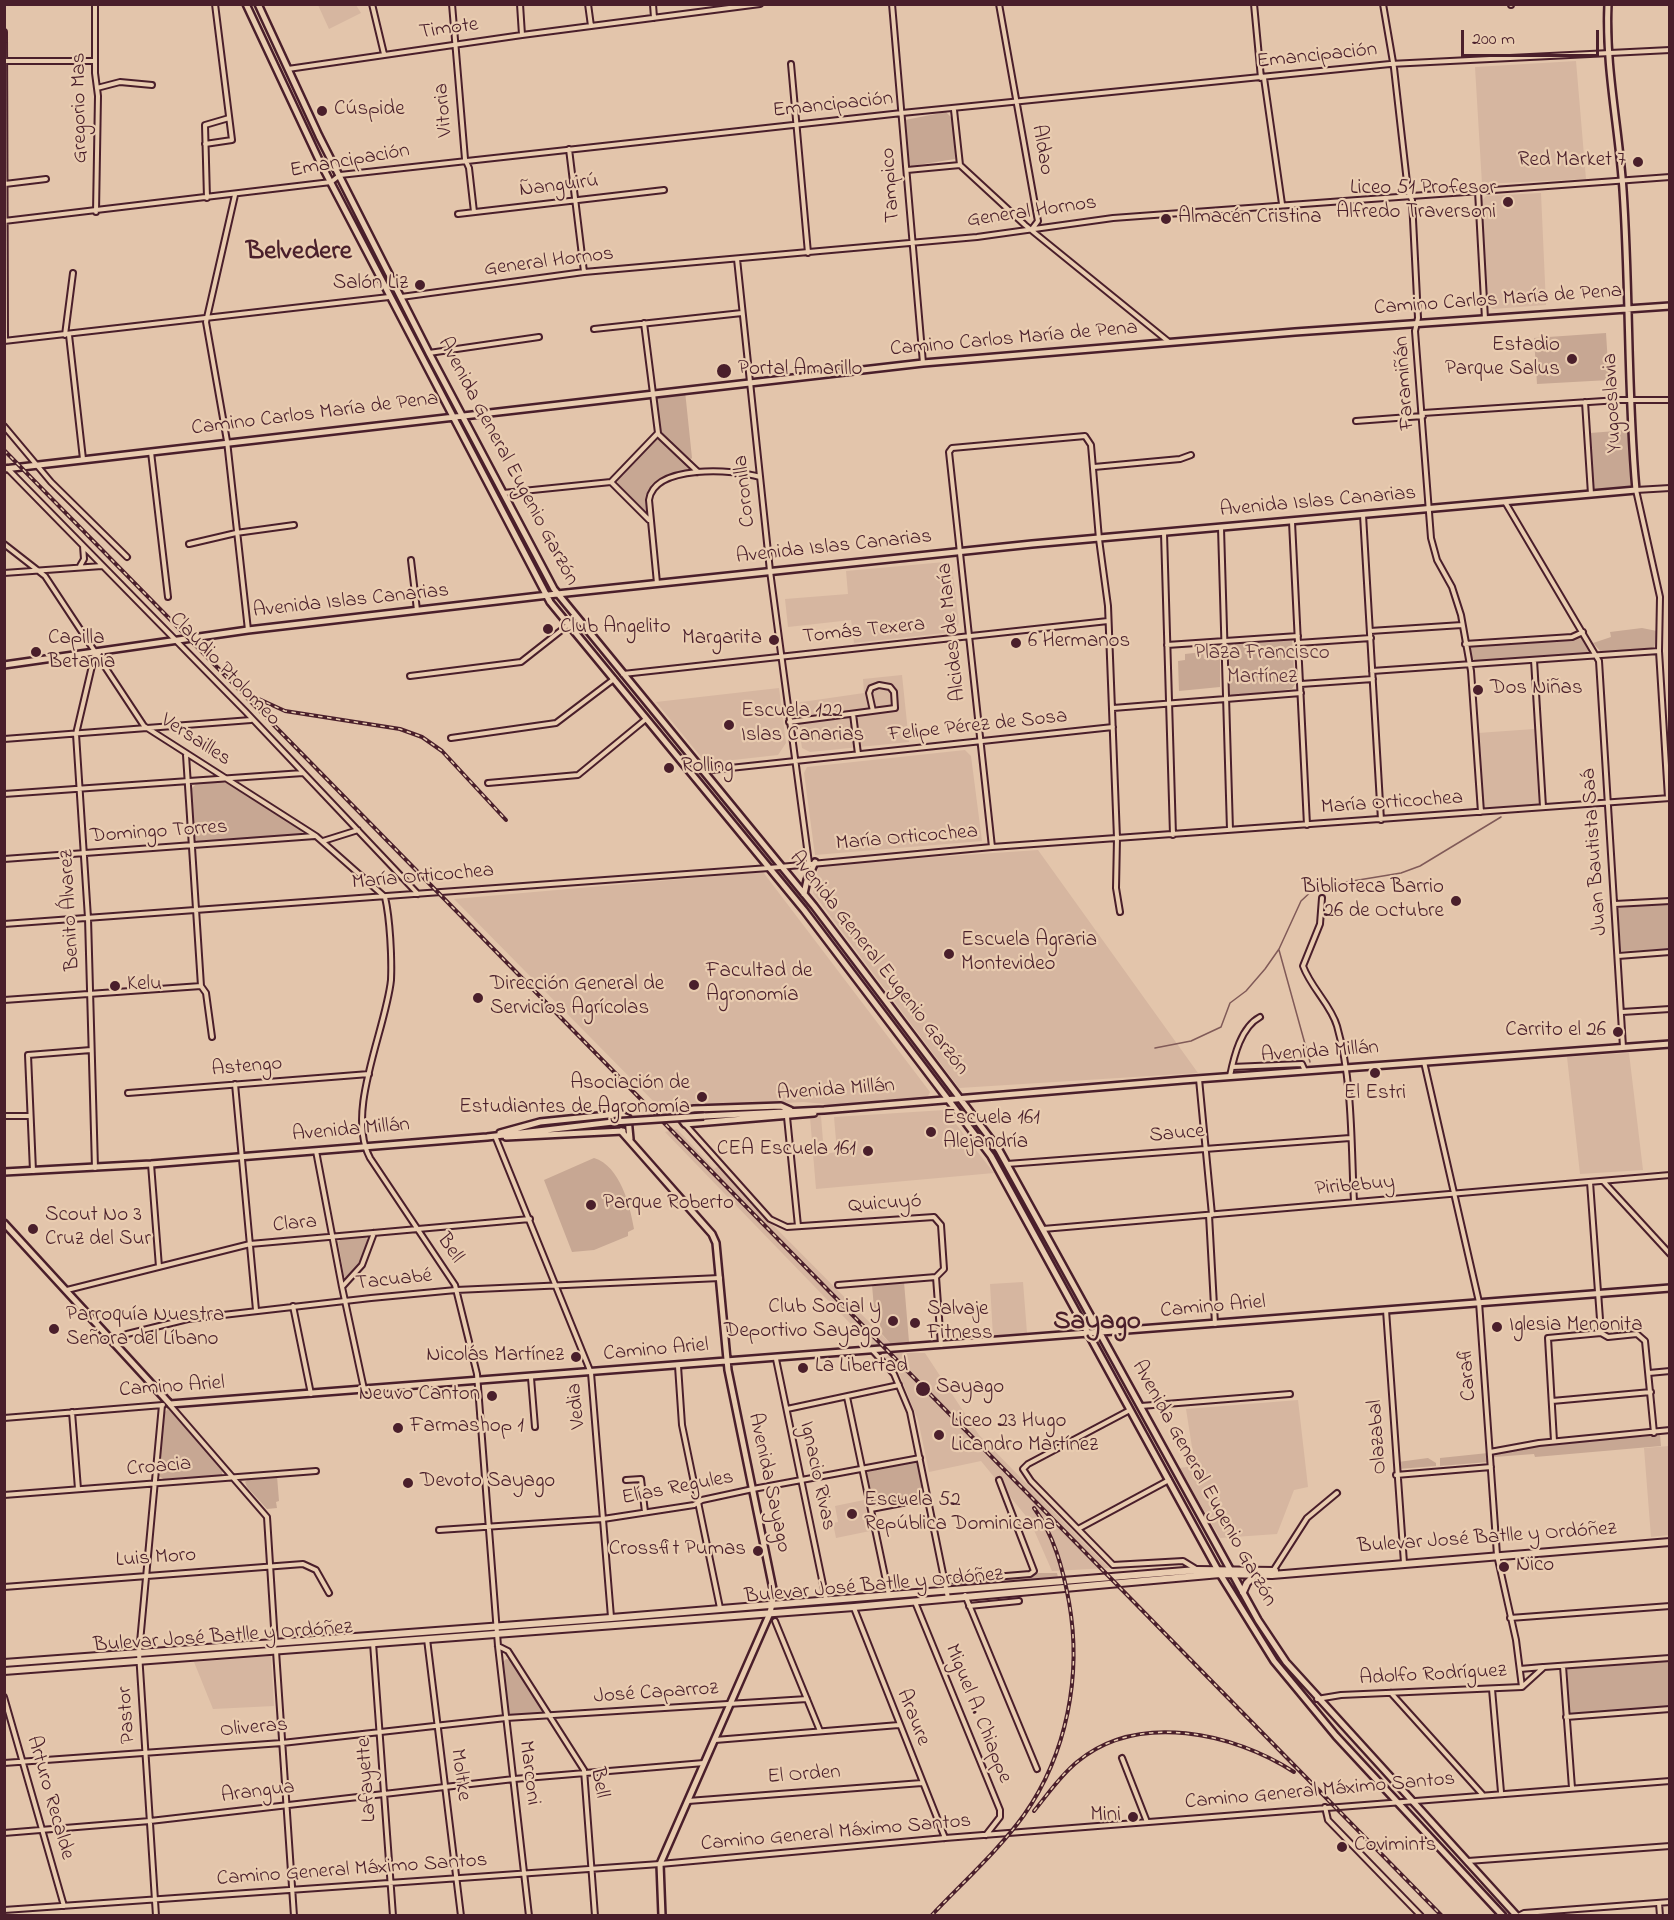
<!DOCTYPE html>
<meta charset="utf-8">
<style>
body{margin:0}
#map{position:relative;width:1674px;height:1920px;overflow:hidden;background:#e3c5ab;font-family:"Indie Flower",sans-serif}
canvas{display:block}
.frame{position:absolute;inset:0;border:6px solid #4a1f2b;pointer-events:none}
.scale{position:absolute;left:1461px;top:30px;width:138px;height:27px;box-sizing:border-box;border:3px solid #4a1f2b;border-top:0;padding-left:8px;font-size:18px;line-height:21px;white-space:nowrap;color:#4a1f2b;-webkit-text-stroke:4px #e9ccb0;paint-order:stroke}
</style>
<div id="map">
<canvas width="1674" height="1920"></canvas>
<div class="frame"></div>
<div class="scale">200 m</div>
</div>
<script>
const c = document.querySelector('canvas').getContext('2d');
c.lineJoin = 'round';
function paint(path, color) { c.fillStyle = color; c.fill(path, 'evenodd'); }
function strokePath(path, color, width, dash) { c.strokeStyle = color; c.lineWidth = width; c.lineCap = dash ? 'butt' : 'round'; c.setLineDash(dash || []); c.stroke(path); }
function drawText(font, color, halo, rows, align = 'center') {
  c.font = font + ' "Indie Flower",sans-serif'; c.lineWidth = 4.5; c.setLineDash([]); c.textBaseline = 'middle'; c.strokeStyle = halo; c.fillStyle = color; for (const [text, x, y, turn = 0] of rows) {
    c.save(); c.translate(x, y); c.rotate((+turn || 0) * Math.PI / 180); c.textAlign = isNaN(turn) ? turn : align; if (halo) c.strokeText(text, 0, 0); c.fillText(text, 0, 0); c.restore();
  }
}
paint(new Path2D(`
 M318 5H356L361 13 329 29Z
 M1576 61 1586 179 1482 184 1475 67Z
 M1541 193 1546 305 1493 309 1487 304 1482 201 1486 196Z
 M945 562 952 567 959 623 954 632 854 643 851 620 788 627 785 599 848 594 846 571Z
 M902 675 909 742 810 752 802 748 795 703 864 693 863 679Z
 M779 688 786 743 778 755 706 763 656 702Z
 M1534 729 1539 805 1483 809 1478 733Z
 M965 750 971 756 982 841 815 855 804 773 807 767Z
 M1038 850 1198 1073 959 1088 813 893 819 865Z
 M763 872 930 1092 928 1096 835 1105 804 1102 661 1109 454 899Z
 M1629 1053 1643 1170 1580 1174 1567 1057Z
 M945 1110 994 1173 816 1189 810 1117 821 1116 824 1154 837 1152 834 1117Z
 M677 1129 714 1169 719 1166 757 1209 891 1344 871 1345 665 1132Z
 M1023 1282 1027 1333 993 1336 990 1284Z
 M890 1353H925L979 1435 1109 1568 1052 1571 1030 1521 981 1461 929 1472 918 1420 899 1373 885 1358Z
 M1298 1400 1308 1487 1294 1490 1277 1534 1220 1538 1179 1468 1195 1466 1186 1409Z
 M1669 1446V1535L1651 1537 1644 1448Z
 M864 1500 870 1531 836 1538 833 1523 838 1522 835 1506Z
 M271 1656 274 1706 213 1709 194 1662Z`), '#d6b6a0');
paint(new Path2D(`
 M946 112 953 119 955 159 911 166 908 161 905 120Z
 M1606 333 1609 380 1537 384 1534 338Z
 M685 391 692 458 689 461 660 432 656 398 657 394Z
 M1629 430 1631 488 1594 492 1590 433Z
 M658 437 671 447 692 470C676 476 656 473 649 494 647 500 648 507 647 513L620 489 617 481Z
 M1642 628 1657 631 1654 649 1603 654 1593 643 1611 637 1610 632Z
 M1582 636 1593 652 1591 654 1477 662 1471 657 1469 647 1470 645Z
 M1292 639 1295 684 1292 689 1232 696 1230 694 1229 643Z
 M1203 652 1204 659 1220 658V687L1179 691 1178 661 1185 660V654Z
 M217 781 226 783 298 828 305 835 197 841 193 837 191 789 197 783Z
 M1669 903V949L1621 951 1618 908Z
 M594 1158C620 1166 630 1205 634 1229L628 1232V1236L594 1250 572 1252 544 1180Z
 M364 1236 369 1241 361 1263 347 1279 344 1276 338 1242 342 1238Z
 M904 1282 909 1342 891 1344 881 1333 878 1308H874L872 1285Z
 M168 1409 175 1413 223 1468 222 1475 165 1480 159 1476 164 1413Z
 M1660 1435 1661 1446 1535 1457 1534 1454 1494 1457 1493 1453 1541 1444Z
 M1488 1453V1462L1440 1466V1458Z
 M1428 1458 1436 1463V1466L1399 1469 1398 1462Z
 M915 1461 919 1465 922 1496 877 1506 873 1504 866 1475 869 1470Z
 M277 1476 279 1501 276 1502 277 1508 267 1509 247 1487 245 1482 250 1478Z
 M1035 1573H1057L1058 1577 957 1586 956 1583 1030 1576Z
 M941 1594 915 1599 783 1609 820 1603Z
 M738 1610 722 1614 504 1630 535 1626Z
 M345 1640V1642L167 1656 182 1653Z
 M506 1659 511 1660 542 1707 541 1713 511 1715 508 1713 502 1663Z
 M1669 1660V1708L1570 1716 1567 1668Z`), '#c7a793');
strokePath(new Path2D(`
 M1279 950 1310 1062
 M1155 1048 1191 1041 1221 1027 1230 1003 1246 991 1265 969 1279 949 1301 901 1316 887 1401 873 1420 866 1501 817`), '#805a58', 1.5);
const street = new Path2D(`
 M95 4V73L98 96 96 212
 M372 4 384 54
 M452 4 465 159 469 168 474 212
 M520 4 522 35
 M588 4 591 26
 M653 4 654 18
 M892 4 923 363
 M999 4 1037 216 1038 221 1032 229
 M1254 4 1261 78
 M1383 4 1394 68 1408 191 1412 200 1418 318 1415 331 1431 538 1437 560 1452 587 1461 615 1471 671 1481 812
 M1511 5V4
 M4 32 5 341
 M5 61H94
 M791 64 808 253
 M288 69 522 35 760 4
 M1264 78 1282 204
 M97 88 120 82 152 85
 M954 110 960 165 1025 225 1169 342
 M205 144 232 140 215 4
 M569 149 584 272
 M907 170 960 165
 M5 184 46 179
 M1478 191 1485 319
 M235 195 206 322 227 441 248 630
 M207 198 205 125 229 118
 M458 214 664 190
 M4 221 331 182 340 175 902 113 1390 64 1670 50
 M737 259 770 571 809 863
 M401 297 584 272 977 237 1113 218 1670 177
 M594 329 742 313
 M65 335 73 273
 M69 335 83 459
 M4 341 389 297
 M429 353 539 337
 M1585 402 1591 494
 M1423 413 1619 400H1670
 M1356 421 1423 416
 M4 426 51 482 127 557
 M658 434 698 472
 M151 452 168 597
 M1094 467 1180 459 1191 455
 M7 468 245 711 418 894
 M611 482 658 433 644 323
 M611 482 649 520
 M503 493 611 482
 M1505 502 1599 661 1623 1047
 M1363 515 1381 820
 M1292 522 1307 825
 M1221 528 1230 830
 M1164 533 1173 835
 M4 544 45 576 144 726 316 836 385 897C390 919 392 958 391 980 386 1029 345 1112 370 1158L455 1285 477 1374 498 1646 529 1916
 M189 544 236 533 294 525
 M411 560 417 610
 M80 566 84 559 83 546
 M4 573 102 566
 M657 583 649 500C654 464 734 469 760 477
 M1370 631 1462 625
 M1298 643 1371 638
 M1465 644 1572 637 1583 632
 M1167 645 1298 636
 M1534 660 1543 807
 M1372 671 1659 651
 M623 674 1108 621
 M410 676 521 662 568 625
 M1301 684 1373 679
 M1113 708 1301 693
 M853 714 858 754
 M789 722 895 708 894 692 890 687 879 685 871 688 869 693 873 711
 M451 738 556 723 614 679
 M4 739 251 720
 M186 755 201 986 206 993 212 1037
 M702 771 1113 727
 M488 783 578 775 646 719
 M4 794 303 773
 M1668 798 1659 651 1660 597 1636 490 1670 488
 M323 841 358 830
 M992 847 949 452 952 448 1085 436 1091 445 1099 539 1108 606 1117 838 1116 888 1120 912
 M4 859 315 836
 M1322 898 1320 924 1303 966C1311 988 1331 1005 1337 1026 1353 1082 1351 1145 1354 1202
 M1615 904 1670 901
 M4 924 769 868 992 847 1670 798
 M1618 956 1670 952
 M4 1000 201 986
 M1622 1012 1670 1009
 M1424 1062 1479 1302 1497 1555 1516 1640 1522 1687
 M1232 1067 1302 1064 1305 1071
 M1230 1076C1234 1056 1241 1027 1260 1017
 M1199 1079 1212 1215
 M235 1084 256 1310
 M128 1093 369 1074
 M4 1116H30
 M787 1117 798 1226
 M685 1124 770 1219 787 1227 934 1217 941 1225 944 1269 936 1277
 M495 1136 591 1373 611 1617
 M316 1151 342 1287 362 1265 374 1233
 M151 1164 159 1267
 M1007 1164 1350 1138
 M95 1168 88 918 76 734 95 653
 M33 1171 28 1055 91 1050
 M1603 1181 1670 1254
 M1590 1182 1601 1333
 M1209 1215 1215 1324
 M1043 1229 1670 1175
 M936 1277 941 1345
 M838 1285 936 1277
 M342 1287 364 1389
 M67 1290 250 1244 530 1219
 M293 1306 311 1394
 M1386 1310 1404 1563
 M112 1340 127 1334 188 1319 371 1298 456 1290 720 1278
 M873 1351 894 1374 910 1412 948 1598
 M776 1359 826 1599
 M678 1366 682 1425 720 1608
 M1649 1373 1670 1371
 M531 1378 535 1427
 M847 1397 889 1595
 M1552 1401 1651 1392
 M170 1405 267 1517 275 1643
 M1141 1406 1290 1394
 M787 1409 899 1385
 M1130 1410 1028 1464 1023 1469 1031 1481 1113 1565 1183 1561 1196 1569
 M72 1412 78 1489
 M4 1418 163 1405
 M1554 1441 1548 1338 1601 1333 1608 1337 1637 1334 1645 1341 1654 1433
 M1490 1452 1539 1443 1670 1430
 M1396 1475 1491 1467
 M626 1480 641 1479 645 1512
 M4 1495 316 1471
 M871 1509 928 1498
 M1078 1529 1169 1480
 M439 1530 603 1519 694 1505 702 1500 753 1489 920 1458
 M1273 1571 1307 1518 1337 1493
 M946 1581 1030 1574 1034 1571 999 1480
 M4 1587 303 1564 316 1570 329 1593
 M965 1595 1037 1769
 M915 1602 1000 1810V1817L986 1835
 M969 1606 1019 1601
 M854 1608 945 1838
 M1510 1618 1670 1606
 M775 1621 820 1731
 M427 1639 461 1916
 M373 1643 393 1916
 M498 1646 508 1651 584 1770 595 1916
 M276 1651 294 1916
 M1563 1666 1572 1788
 M1520 1669 1543 1667
 M1492 1689 1501 1792
 M1391 1693 1482 1794
 M4 1697 64 1906
 M1317 1699 1341 1695 1522 1687 1544 1667 1670 1658
 M1566 1717 1670 1709
 M715 1740 899 1725
 M1122 1758 1147 1822
 M4 1763 282 1743 506 1718 807 1699
 M688 1801 922 1783
 M1325 1807 1328 1820 1421 1916
 M4 1833 150 1821 514 1779 704 1763
 M1468 1861 1670 1846
 M1659 1903 1660 1916
 M4 1910 660 1864 945 1838 1670 1781
 M156 1916 139 1653 162 1405
 M1518 1916 1524 1913 1670 1902`);
const secondary = new Path2D(`
 M246 4 320 162 550 602 804 910 991 1156 1220 1574 1274 1661 1336 1736 1503 1916
 M258 4 319 136 429 353 554 589 814 906 999 1150 1258 1620 1286 1662 1517 1916
 M4 469 923 363 1295 332 1670 306
 M4 665 248 630 557 594 1032 544 1636 490C1627 391 1630 290 1623 190 1619 128 1605 67 1608 4
 M804 894 807 880 815 862
 M790 1110 781 1106 694 1109 683 1111 679 1116 685 1124 814 1113
 M704 1116 824 1110 1183 1080 1670 1044
 M621 1131 712 1234 716 1243 728 1370 774 1594 770 1613 660 1864 662 1916
 M500 1133 540 1122 618 1114 628 1118 630 1139
 M506 1137 623 1131
 M4 1172 151 1164 487 1137 613 1122
 M4 1223 170 1404 1670 1288`);
const primary = new Path2D(`
 M1243 1592 1247 1583 1254 1576
 M4 1663 611 1618 1197 1570 1275 1571
 M4 1671 854 1607 1220 1574 1272 1575 1670 1542`);
strokePath(street, '#4a1f2b', 8);
strokePath(secondary, '#4a1f2b', 10);
strokePath(primary, '#4a1f2b', 10);
strokePath(street, '#e9ccb0', 4);
strokePath(secondary, '#e9ccb0', 5);
strokePath(primary, '#e9ccb0', 6);
const rail = new Path2D(`
 M4 450 1442 1916
 M250 695 285 711 400 729 422 737 442 751 506 820
 M1034 1811C1048 1794 1060 1776 1077 1762 1138 1711 1234 1733 1294 1772
 M931 1916C962 1883 998 1851 1024 1815 1067 1754 1082 1675 1069 1602 1063 1569 1054 1535 1034 1508`);
strokePath(rail, '#4a1f2b', 4);
strokePath(rail, '#e9ccb0', 1.5, [4.5]);
const secondaryBridge = new Path2D(`
 M613 1122 704 1116`);
strokePath(secondaryBridge, '#4a1f2b', 10, []);
strokePath(secondaryBridge, '#e9ccb0', 5);
for (const [x, y, r, color] of [
 [322,111,6,"#4a1f2b"],
 [1638,162,6,"#4a1f2b"],
 [1508,202,6,"#4a1f2b"],
 [1166,219,6,"#4a1f2b"],
 [420,285,6,"#4a1f2b"],
 [1572,359,6,"#4a1f2b"],
 [724,371,8,"#4a1f2b"],
 [548,629,6,"#4a1f2b"],
 [774,640,6,"#4a1f2b"],
 [1016,643,6,"#4a1f2b"],
 [36,652,6,"#4a1f2b"],
 [1478,690,6,"#4a1f2b"],
 [729,725,6,"#4a1f2b"],
 [669,768,6,"#4a1f2b"],
 [1456,901,6,"#4a1f2b"],
 [949,954,6,"#4a1f2b"],
 [694,985,6,"#4a1f2b"],
 [115,986,6,"#4a1f2b"],
 [478,998,6,"#4a1f2b"],
 [1618,1032,6,"#4a1f2b"],
 [1375,1073,6,"#4a1f2b"],
 [702,1097,6,"#4a1f2b"],
 [931,1132,6,"#4a1f2b"],
 [868,1151,6,"#4a1f2b"],
 [591,1205,6,"#4a1f2b"],
 [33,1229,6,"#4a1f2b"],
 [893,1321,6,"#4a1f2b"],
 [915,1323,6,"#4a1f2b"],
 [1497,1327,6,"#4a1f2b"],
 [54,1329,6,"#4a1f2b"],
 [576,1357,6,"#4a1f2b"],
 [803,1368,6,"#4a1f2b"],
 [923,1389,8,"#4a1f2b"],
 [492,1396,6,"#4a1f2b"],
 [398,1428,6,"#4a1f2b"],
 [939,1435,6,"#4a1f2b"],
 [408,1483,6,"#4a1f2b"],
 [852,1514,6,"#4a1f2b"],
 [758,1551,6,"#4a1f2b"],
 [1504,1567,6,"#4a1f2b"],
 [1133,1817,6,"#4a1f2b"],
 [1342,1847,6,"#4a1f2b"]
]) { const dot = new Path2D(); dot.arc(x, y, r, 0, 2 * Math.PI); c.fillStyle = color; c.fill(dot); strokePath(dot, '#e9ccb0', 2); }
drawText('21px', '#4a1f2b', '#e9ccb0', [
 ["Timote",449,30,-8],
 ["Emancipación",1317,57,-6],
 ["Emancipación",833,106,-6],
 ["Gregorio Mas",81,108,-91],
 ["Vitoria",445,110,-95],
 ["Aldao",1041,150,80],
 ["Emancipación",350,162,-10],
 ["Tampico",892,185,-94],
 ["Ñanguirú",559,187,-7],
 ["General Hornos",1032,213,-8],
 ["General Hornos",549,263,-7],
 ["Camino Carlos María de Pena",1498,301,-4],
 ["Camino Carlos María de Pena",1014,340,-5],
 ["Faramiñán",1406,383,-94],
 ["Yugoeslavia",1614,403,-93],
 ["Camino Carlos María de Pena",315,415,-7],
 ["Avenida General Eugenio Garzón",507,462,62],
 ["Coronilla",746,491,-96],
 ["Avenida Islas Canarias",1318,503,-5],
 ["Avenida Islas Canarias",834,548,-6],
 ["Avenida Islas Canarias",351,602,-6],
 ["Tomás Texera",864,632,-6],
 ["Alcides de María",953,632,-96],
 ["Claudio Ptolomeo",224,670,46],
 ["Felipe Pérez de Sosa",978,727,-6],
 ["Versailles",195,741,33],
 ["María Orticochea",1392,804,-4],
 ["Domingo Torres",159,833,-4],
 ["María Orticochea",907,839,-5],
 ["Juan Bautista Saá",1596,852,-94],
 ["María Orticochea",423,878,-5],
 ["Benito Álvarez",71,910,-93],
 ["Avenida General Eugenio Garzón",878,964,52],
 ["Avenida Millán",1320,1053,-4],
 ["Astengo",247,1068,-5],
 ["Avenida Millán",836,1091,-4],
 ["Avenida Millán",351,1131,-5],
 ["Sauce",1177,1135,-5],
 ["Piribebuy",1355,1187,-5],
 ["Quicuyó",885,1205,-4],
 ["Clara",295,1225,-5],
 ["Bell",449,1249,56],
 ["Tacuabé",394,1281,-6],
 ["Camino Ariel",1213,1308,-5],
 ["Camino Ariel",656,1351,-5],
 ["Carafi",1469,1374,-94],
 ["Camino Ariel",172,1388,-4],
 ["Vedia",578,1406,-96],
 ["Olazabal",1379,1437,-94],
 ["Croacia",159,1468,-5],
 ["Ignacio Rivas",816,1476,78],
 ["Avenida Sayago",768,1483,78],
 ["Avenida General Eugenio Garzón",1203,1484,61],
 ["Elías Regules",678,1489,-11],
 ["Bulevar José Batlle y Ordóñez",1487,1539,-4],
 ["Luis Moro",156,1559,-4],
 ["Bulevar José Batlle y Ordóñez",874,1587,-5],
 ["Bulevar José Batlle y Ordóñez",223,1638,-4],
 ["Adolfo Rodríguez",1433,1676,-3],
 ["José Caparroz",656,1694,-4],
 ["Miguel A. Chiappe",977,1714,68],
 ["Pastor",128,1715,-94],
 ["Araure",912,1718,68],
 ["Oliveras",254,1729,-5],
 ["Marconi",528,1773,83],
 ["Moltke",459,1775,82],
 ["El Orden",804,1776,-4],
 ["Lafayette",368,1780,-94],
 ["Bell",598,1783,80],
 ["Camino General Máximo Santos",1320,1792,-5],
 ["Arangua",258,1793,-7],
 ["Arturo Recalde",49,1798,74],
 ["Camino General Máximo Santos",836,1834,-5],
 ["Camino General Máximo Santos",352,1871,-4]
]);
drawText('21px', '#4a1f2b', '#e9ccb0', [
 ["Cúspide",334,111],
 ["Red Market 7",1626,162,"right"],
 ["Liceo 51 Profesor",1496,190,"right"],
 ["Alfredo Traversoni",1496,214,"right"],
 ["Almacén Cristina",1178,219],
 ["Salón Liz",408,285,"right"],
 ["Estadio",1560,347,"right"],
 ["Parque Salus",1560,371,"right"],
 ["Portal Amarillo",738,371],
 ["Club Angelito",560,629],
 ["Capilla",48,640],
 ["Betania",48,664],
 ["Margarita",762,640,"right"],
 ["6 Hermanos",1028,643],
 ["Dos Niñas",1490,690],
 ["Escuela 122",741,713],
 ["Islas Canarias",741,737],
 ["Rolling",681,768],
 ["Biblioteca Barrio",1444,889,"right"],
 ["26 de Octubre",1444,913,"right"],
 ["Escuela Agraria",961,942],
 ["Montevideo",961,966],
 ["Facultad de",706,973],
 ["Agronomía",706,997],
 ["Kelu",127,986],
 ["Dirección General de",490,986],
 ["Servicios Agrícolas",490,1010],
 ["Carrito el 26",1606,1032,"right"],
 ["Asociación de",690,1085,"right"],
 ["Estudiantes de Agronomía",690,1109,"right"],
 ["El Estri",1375,1095,"center"],
 ["Escuela 161",943,1120],
 ["Alejandría",943,1144],
 ["CEA Escuela 161",856,1151,"right"],
 ["Parque Roberto",603,1205],
 ["Scout No 3",45,1217],
 ["Cruz del Sur",45,1241],
 ["Club Social y",881,1309,"right"],
 ["Deportivo Sayago",881,1333,"right"],
 ["Salvaje",927,1311],
 ["Fitness",927,1335],
 ["Parroquía Nuestra",66,1317],
 ["Señora del Líbano",66,1341],
 ["Iglesia Menonita",1509,1327],
 ["Nicolás Martínez",564,1357,"right"],
 ["La Libertad",815,1368],
 ["Sayago",936,1389],
 ["Neuvo Canton",480,1396,"right"],
 ["Liceo 23 Hugo",951,1423],
 ["Licandro Martínez",951,1447],
 ["Farmashop 1",410,1428],
 ["Devoto Sayago",420,1483],
 ["Escuela 52",864,1502],
 ["República Dominicana",864,1526],
 ["Crossfit Pumas",746,1551,"right"],
 ["Nico",1516,1567],
 ["Mini",1121,1817,"right"],
 ["Covimints",1354,1847]
], 'left');
drawText('21px', '#5d333b', '#e9ccb0', [
 ["Plaza Francisco",1262,655],
 ["Martínez",1262,679]
]);
drawText('bold 27px', '#4a1f2b', '#e9ccb0', [
 ["Belvedere",299,254],
 ["Sayago",1097,1324]
]);
</script>
